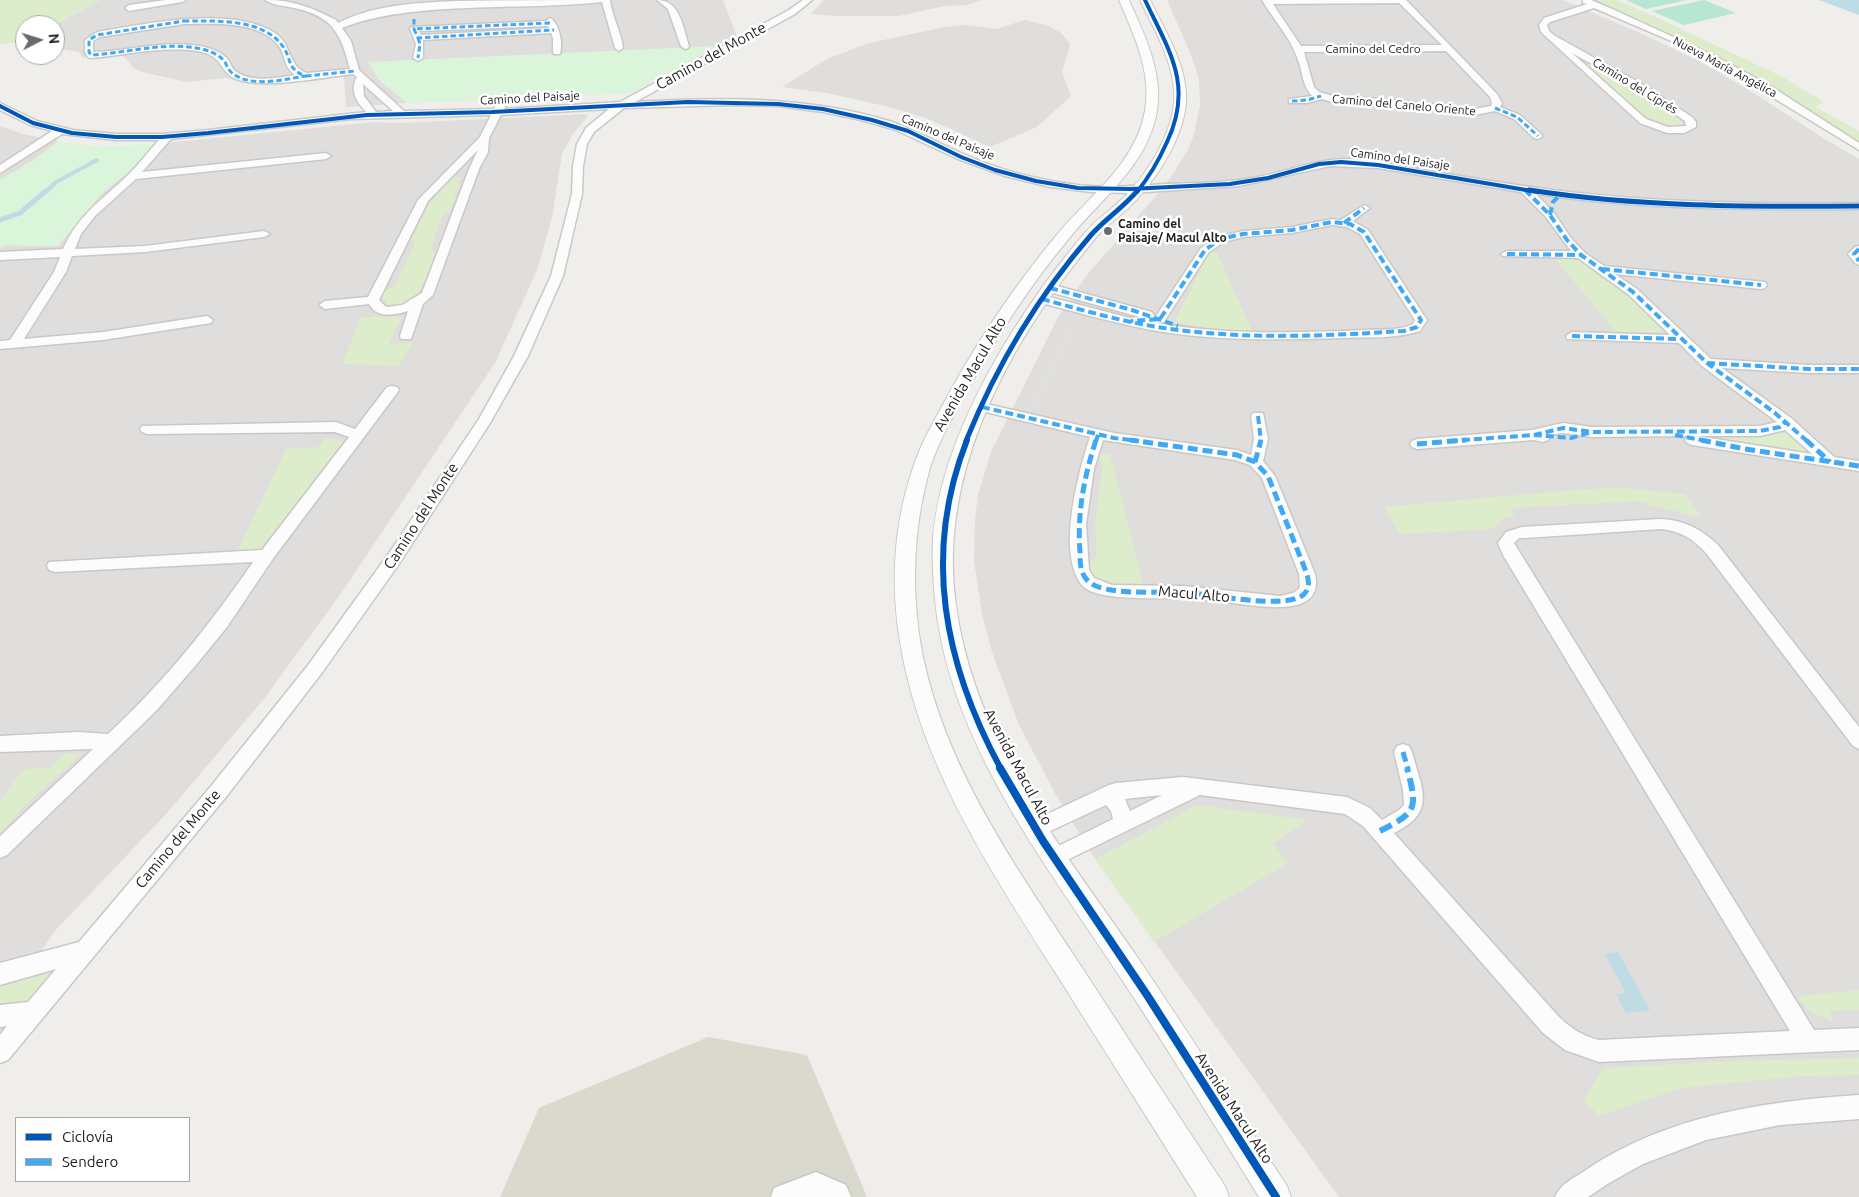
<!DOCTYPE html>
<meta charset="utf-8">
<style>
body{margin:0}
#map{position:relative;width:1859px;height:1197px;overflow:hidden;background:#f0eeeb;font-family:Ubuntu,sans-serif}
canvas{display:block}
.legend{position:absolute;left:15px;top:1117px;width:175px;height:65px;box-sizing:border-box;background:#fff;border:1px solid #a7a7a7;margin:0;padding:6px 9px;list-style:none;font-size:15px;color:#222}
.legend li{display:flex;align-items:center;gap:10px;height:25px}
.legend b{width:25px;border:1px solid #a7a7a7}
.north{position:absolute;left:15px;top:15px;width:50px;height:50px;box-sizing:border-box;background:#fff;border:1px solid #a7a7a7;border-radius:50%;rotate:85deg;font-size:14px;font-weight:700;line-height:20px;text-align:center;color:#222}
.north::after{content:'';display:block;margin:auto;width:18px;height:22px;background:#6a6968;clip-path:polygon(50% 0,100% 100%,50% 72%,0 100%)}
</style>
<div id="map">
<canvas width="1859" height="1197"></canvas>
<ul class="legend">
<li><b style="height:6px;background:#0057b8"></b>Ciclovía</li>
<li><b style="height:6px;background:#3fa9f5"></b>Sendero</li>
</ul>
<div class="north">N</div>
</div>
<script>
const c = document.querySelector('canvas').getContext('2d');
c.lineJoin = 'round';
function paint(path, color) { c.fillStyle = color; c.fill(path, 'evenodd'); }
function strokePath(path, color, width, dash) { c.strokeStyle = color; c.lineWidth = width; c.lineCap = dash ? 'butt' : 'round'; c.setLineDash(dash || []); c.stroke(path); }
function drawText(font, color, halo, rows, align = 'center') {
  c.font = font + ' Ubuntu,sans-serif'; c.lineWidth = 5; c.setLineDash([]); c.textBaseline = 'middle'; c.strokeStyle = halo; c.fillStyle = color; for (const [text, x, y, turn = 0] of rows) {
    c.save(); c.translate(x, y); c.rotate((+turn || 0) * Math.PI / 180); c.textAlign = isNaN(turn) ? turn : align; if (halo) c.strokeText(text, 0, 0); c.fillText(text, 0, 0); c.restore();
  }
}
paint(new Path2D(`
 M100 0H723L737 36 630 93 407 103 346 107 344 75 278 84 245 83 226 78 187 82 142 72 134 68 122 55 83 58 79 52 55 48V25Z
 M824 0H982L967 5 945 6 898 16H839L811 14Z
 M1167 0H1563L1649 37 1699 61 1744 87 1825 139 1859 159V1197H1339L1095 859 1056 795 1019 725 992 652 982 614 974 561 975 519 978 495 991 452 1057 319 1086 276 1167 183 1188 150 1194 134 1200 105 1199 79 1191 55Z
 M1025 20 1049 26 1061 33 1068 41 1070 45 1062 72 1071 96 1037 127 990 147 928 119 889 107 827 93 782 87 827 59 869 43 945 27 966 25 996 29Z
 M586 114 588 116 573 134 562 154 552 217 538 268 495 363 340 595 263 700 167 813 53 933 26 977 57 970 0 1038V248L5 245 58 246 101 194 140 162 155 144 374 122 400 123Z
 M0 126 23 134 59 141 32 161 0 180Z`), '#dfdedc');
paint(new Path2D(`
 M708 1037 807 1055 867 1197H500L539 1108Z`), '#d9d9cd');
paint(new Path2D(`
 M0 0H100L55 25H25V42L0 44Z
 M1589 0H1616L1645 12 1783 77 1824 102 1815 107 1859 131V142C1830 125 1804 105 1775 88 1716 53 1651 28 1589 0Z
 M1583 63H1590C1608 73 1677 108 1684 124L1680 127 1671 128 1652 123Z
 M461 177 450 212 443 214 430 250 437 254C426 276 418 309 388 307L382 297 384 291 394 287 415 243 410 239 428 205 451 178Z
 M1209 252 1217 253 1252 331 1207 328 1175 322Z
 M1555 259C1561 259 1568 258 1574 259 1599 264 1641 306 1660 325L1662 332 1617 333Z
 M361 317H402L389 344 414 342 399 366 342 364Z
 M1786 433 1790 434 1808 452 1806 454 1705 439 1696 436Z
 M325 438 347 441 260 549 238 550 286 449 319 447Z
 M1100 453 1110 455 1143 584 1102 582C1094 578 1090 572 1089 563L1097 556 1095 523 1103 464 1099 461Z
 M1625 488 1685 494 1701 516C1689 517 1686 513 1675 511 1662 508 1652 506 1640 501L1510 508 1515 516 1504 518 1492 529 1400 534 1384 507 1584 489Z
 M65 753H83L26 804 0 834V800L24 769 50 768Z
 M1197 805 1308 820 1273 843 1288 863 1154 942 1095 859Z
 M57 970 31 1003 0 1008V985Z
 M1859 990V1010L1829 1011 1834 1022 1807 1010 1798 996Z
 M1859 1058V1075L1804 1076 1681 1088 1599 1116 1584 1100 1603 1068 1732 1061Z`), '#ddeccb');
paint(new Path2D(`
 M717 46 630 93 407 103 378 79 368 62Z
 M59 141 97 147 155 144 140 162 101 194 58 246 5 245 0 248V180L32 161Z`), '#daf5da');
paint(new Path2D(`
 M1626 0H1687L1646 9Z
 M1704 0 1736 13 1684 25 1652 11Z`), '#b7e6d2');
paint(new Path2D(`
 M1068 322 1079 325 1054 372 1035 411 1026 409 1047 362Z`), '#e0dfde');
paint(new Path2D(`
 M1819 0H1859V15Z
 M1618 952 1650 1010 1626 1013 1616 994 1626 993 1605 954Z`), '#bfdbe3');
strokePath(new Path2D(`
 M46 192 56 182 97 160`), '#bfdbe3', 4);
strokePath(new Path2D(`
 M0 220 20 213 47 190`), '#bfdbe3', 5);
const minor = new Path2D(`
 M166 0H186L182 2 129 11 125 8 129 5Z
 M265 0C293 0 311 7 336 20L338 23C373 5 415 3 454 1 506 0 558 0 610 0 612 17 621 31 623 48L619 51 615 48 602 2C524 11 411 0 342 28L351 41 359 70 404 111 494 109 498 103 501 102 506 105 504 109 620 102 789 10 803 0H812L795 14 635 102C721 97 807 96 889 121 916 130 938 143 963 154 999 170 1039 180 1078 185 1107 188 1136 186 1165 184 1196 183 1228 183 1258 177 1289 171 1318 158 1350 159 1373 160 1395 165 1418 169 1465 177 1512 185 1560 191 1659 203 1759 204 1859 203V209C1751 210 1643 210 1536 194L1554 213 1571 238 1585 253 1604 266 1765 282 1767 285 1765 288 1761 289 1615 274 1637 289 1711 359 1809 365H1859V373H1809L1722 368 1791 418 1834 457 1859 461V471L1692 445 1687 443 1685 440 1689 436 1592 437 1563 433 1549 435 1550 437 1548 440 1543 442 1534 440 1417 449 1412 447 1410 444 1412 441 1417 439 1532 430 1563 423 1592 427 1760 426 1777 422 1702 366 1679 343 1567 339 1566 336 1572 332 1670 335 1629 295 1578 258 1503 256 1501 254 1507 251H1571L1546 217 1521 192 1378 168 1330 166 1239 186 1130 193 1091 192 1050 187 1005 176 958 159 896 130 861 120 823 112 778 106 733 105 624 108 594 132 587 144 583 166 582 194 563 276 528 356 490 423 399 564 321 674 226 797 8 1060 0 1063V1035L7 1026 0 1027V1005L28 1002 56 969 0 985V963L79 942 212 785 309 664 387 556 479 419 514 356 551 276 572 194 573 166 577 144 586 128 609 109 501 115 489 138 488 152 479 169 433 295 423 304 411 339H401L400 336 408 311C395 315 377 319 369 304L325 309 319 305 325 301 368 297 418 200 480 137 491 115 351 119 171 139 142 172 326 153 331 156 326 159 136 179 95 216 81 234 75 249 145 246 264 231 270 234 264 237 145 252 72 256 66 272 24 339 103 332 207 316 213 320 211 323 103 340 0 349V341L10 340 54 272 60 257 0 260V252L63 249C78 215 103 199 128 175 139 164 149 151 159 140H116L62 134 0 173V165L52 131 30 125 0 110V103L37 121 73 130 116 134H162L208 130 366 112C357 102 349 91 357 77L353 74C323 77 261 90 236 79 218 71 224 55 197 51 161 46 127 55 91 58L88 57 85 52V40L97 32C145 24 231 5 275 33 292 44 288 67 307 73L350 69C341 34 333 16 294 8 285 6 272 5 265 0ZM184 24C212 24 258 20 278 45 286 55 283 67 295 75 277 78 251 83 235 71 232 68 231 65 229 61 223 52 210 48 200 46 163 40 129 51 93 52V41L100 37ZM363 84 393 111 376 112 364 96ZM478 150 469 169 422 293 402 305 386 307 379 300 428 201ZM1785 430 1812 454 1697 436H1760Z
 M657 0C680 0 683 27 689 46L688 48 685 49 681 46 668 9Z
 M1262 0H1406L1497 94 1502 103 1500 107 1520 115 1543 136 1538 139 1534 138 1514 119 1495 111 1475 115 1395 106 1332 102 1322 99 1307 103H1289V99L1312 96C1302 85 1303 73 1298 60 1291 38 1273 19 1262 0ZM1399 3 1442 45 1301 46 1273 4ZM1446 51 1490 97 1492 103 1491 106 1475 109 1395 100 1333 96 1319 92 1314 87 1304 52Z
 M1583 0H1591L1610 8 1717 57 1772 87 1859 143V150L1731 72 1669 40 1594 8 1550 22 1547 25 1549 31 1555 36 1640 83 1692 117 1696 122V127L1684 133H1667L1640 123 1541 32 1539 25 1544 18 1587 4 1583 3ZM1572 53 1634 87 1685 121 1686 126 1668 127 1646 119Z
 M550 18C560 24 563 44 560 54H554L553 52V38L551 33 423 40V58L418 61 413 58 416 44 410 29 411 27 546 21ZM548 26 549 28 421 35 419 31Z
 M1364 205 1370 208 1353 221 1368 230 1427 320 1420 331C1396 339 1366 337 1341 338 1281 340 1221 341 1163 332 1121 325 1079 313 1038 302L1036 299 1042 295 1130 318 1140 317 1046 291 1044 288 1046 285 1050 284 1152 312 1154 316H1156L1201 248 1216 237 1243 231 1292 227 1332 219 1341 220ZM1332 225 1347 227 1360 234 1415 320 1413 324C1400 331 1378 329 1364 330 1295 333 1225 335 1157 323L1164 322 1209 252 1224 242 1243 237 1292 233Z
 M1859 246V265L1855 263 1848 254 1855 247Z
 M392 386 397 387 399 390 397 393 272 560 227 627 196 665 156 711 7 855 0 858V836L93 749 0 752V736L78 732 108 734C165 681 209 626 253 562L55 572 49 570 47 566 49 562 262 550 349 437 335 432 147 434 142 432 140 429 142 426 336 422 355 429 387 387Z
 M982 403 1114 433 1237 450 1251 455 1254 439 1251 416 1253 413H1263L1268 439 1263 461 1275 476 1315 574C1325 617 1264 607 1240 604 1221 602 1202 599 1183 598 1161 597 1095 603 1081 584 1057 551 1078 473 1090 437L977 410 975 407 977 404ZM1103 440 1235 460 1250 465 1262 478 1299 574 1300 588 1293 593 1280 596 1183 586 1112 585 1094 578 1089 570 1086 524 1094 469Z
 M1661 519C1684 520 1701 529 1718 545L1859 727V749L1853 746 1706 553C1693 539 1681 531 1661 529L1525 538H1519L1514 543 1814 1030 1859 1028V1050L1599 1062 1565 1050 1543 1033 1363 826 1345 814 1200 795 1055 866 1048 863 1045 857 1048 851 1113 819 1111 811 1106 805 1042 835 1035 838 1028 835 1025 829 1028 823 1109 785 1116 783 1183 777 1347 797 1370 808 1382 820 1399 810 1404 805 1403 790 1394 752 1397 746 1403 744 1409 746 1412 752C1422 790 1437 812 1394 833L1559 1017C1571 1028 1582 1036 1599 1040L1790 1031 1503 555 1498 543 1506 532 1522 527ZM1162 795 1130 811 1125 799Z
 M1859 1095V1119L1780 1125 1706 1140 1643 1164 1609 1183 1588 1197H1555C1560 1184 1574 1178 1586 1170 1666 1116 1764 1101 1859 1095Z
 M816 1172 846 1185 851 1197H771L774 1188Z`);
const tertiary = new Path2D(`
 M1119 0H1129C1145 36 1165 75 1156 116 1145 167 1102 198 1071 236 1030 285 996 337 966 393 951 420 934 449 927 479 914 530 912 582 919 634 937 756 1011 859 1077 960 1126 1035 1175 1111 1225 1186L1229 1197H1197C1150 1122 1102 1047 1055 972 989 868 917 760 899 635 891 582 894 525 911 474 920 443 937 416 952 388 983 332 1019 280 1060 231 1092 194 1136 162 1145 111 1152 72 1134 35 1119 0Z
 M1140 0H1150C1165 31 1188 66 1186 102 1184 135 1160 174 1138 198 1125 213 1107 224 1094 240 1011 340 937 471 956 605 974 741 1063 849 1138 958 1189 1033 1237 1110 1287 1186L1291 1197H1259C1213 1123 1168 1049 1120 977 1044 861 949 742 935 600 933 579 932 559 933 538 942 432 1016 315 1083 235 1096 219 1114 208 1128 193 1149 171 1171 134 1174 103 1177 67 1155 31 1140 0Z`);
strokePath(minor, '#c9c8c7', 3);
strokePath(tertiary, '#c9c8c7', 2);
paint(minor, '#fdfcfc');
paint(tertiary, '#fdfcfc');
strokePath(new Path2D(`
 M414 19V29
 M184 21C214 21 260 18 281 44 293 58 285 69 306 76 285 79 249 89 231 72 228 69 227 66 225 62 220 55 210 51 202 49 165 41 128 53 91 55L89 52V40L97 35Z
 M550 23 414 29 418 38 554 30
 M418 38 420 44 418 58
 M306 76 355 71
 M1292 101 1307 100 1321 96
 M1495 108 1517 117 1538 136
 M1525 190 1527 192`), '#3fa9f5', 3, [5.5, 3]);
strokePath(new Path2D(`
 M1525 190 1550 215 1567 240 1581 255 1633 292 1707 363 1775 413 1807 441
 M1550 215 1553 202 1560 195
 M1344 223 1364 208
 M1859 249 1854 254 1859 261
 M1507 254 1581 255
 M1602 269 1761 285
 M1050 288 1132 310 1178 326
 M1042 299C1082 310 1123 322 1164 328 1244 340 1324 336 1404 331L1417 327 1421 320 1364 232 1350 224 1332 222 1292 230 1243 234 1220 239 1205 250 1160 319 1131 321
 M1572 336 1679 339
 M1707 363 1809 369H1859
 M982 407 1114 438 1139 441
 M1258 416 1261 441
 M1534 435 1563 428 1592 432 1760 431 1780 427 1786 421
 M1675 435 1707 441
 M1096 441 1098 435
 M1450 441 1534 435 1571 438 1592 432`), '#3fa9f5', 4, [8, 4]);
strokePath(new Path2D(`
 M1096 440C1084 477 1077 513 1080 552 1080 562 1080 572 1087 580 1102 597 1161 591 1183 592 1209 594 1284 610 1303 595 1310 589 1309 582 1307 574L1268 476 1255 462 1237 455 1130 440
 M1701 440 1745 449 1859 466
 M1806 440 1830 462
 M1417 444 1466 440
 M1255 462 1261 440
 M1403 752 1408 769`), '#3fa9f5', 5, [10, 5]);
strokePath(new Path2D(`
 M1380 831C1417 812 1418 809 1407 768`), '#3fa9f5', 6, [13, 6]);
strokePath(new Path2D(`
 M0 106 33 123 72 133 116 137H162L208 133 367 115 492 112 688 102 778 104 823 109 872 120 908 131 961 157 995 170 1036 181 1078 188 1130 189 1230 184 1268 178 1319 164 1341 162 1378 165 1538 192
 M1137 192C1149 177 1159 160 1167 142 1194 85 1169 51 1145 0`), '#0057b8', 4);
strokePath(new Path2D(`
 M1529 190C1639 207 1749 207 1859 206
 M966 441C996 367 1038 296 1091 235 1105 219 1124 207 1138 190`), '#0057b8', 5);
strokePath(new Path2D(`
 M967 440C922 554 944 664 1001 769`), '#0057b8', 6);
strokePath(new Path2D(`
 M1000 768 1043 841 1147 995 1276 1197`), '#0057b8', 8);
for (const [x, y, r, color] of [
 [1108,231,5,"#6a6968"]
]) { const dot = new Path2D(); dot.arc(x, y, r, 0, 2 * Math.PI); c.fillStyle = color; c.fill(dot); strokePath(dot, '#fff', 2); }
drawText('12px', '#222', '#fff', [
 ["Camino del Cedro",1373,49],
 ["Nueva María Angélica",1725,67,28],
 ["Camino del Ciprés",1635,86,31],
 ["Camino del Paisaje",530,98,-3],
 ["Camino del Canelo Oriente",1404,105,5],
 ["Camino del Paisaje",948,137,23],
 ["Camino del Paisaje",1400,159,8]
]);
drawText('bold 12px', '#222', '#fff', [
 ["Camino del",1118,224],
 ["Paisaje/ Macul Alto",1118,238]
], 'left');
drawText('15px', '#222', '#fff', [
 ["Camino del Monte",711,56,-29],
 ["Avenida Macul Alto",970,374,-60],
 ["Camino del Monte",421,516,-57],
 ["Macul Alto",1194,594,5],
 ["Avenida Macul Alto",1018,767,62],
 ["Camino del Monte",178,839,-50],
 ["Avenida Macul Alto",1234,1108,57]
]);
</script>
